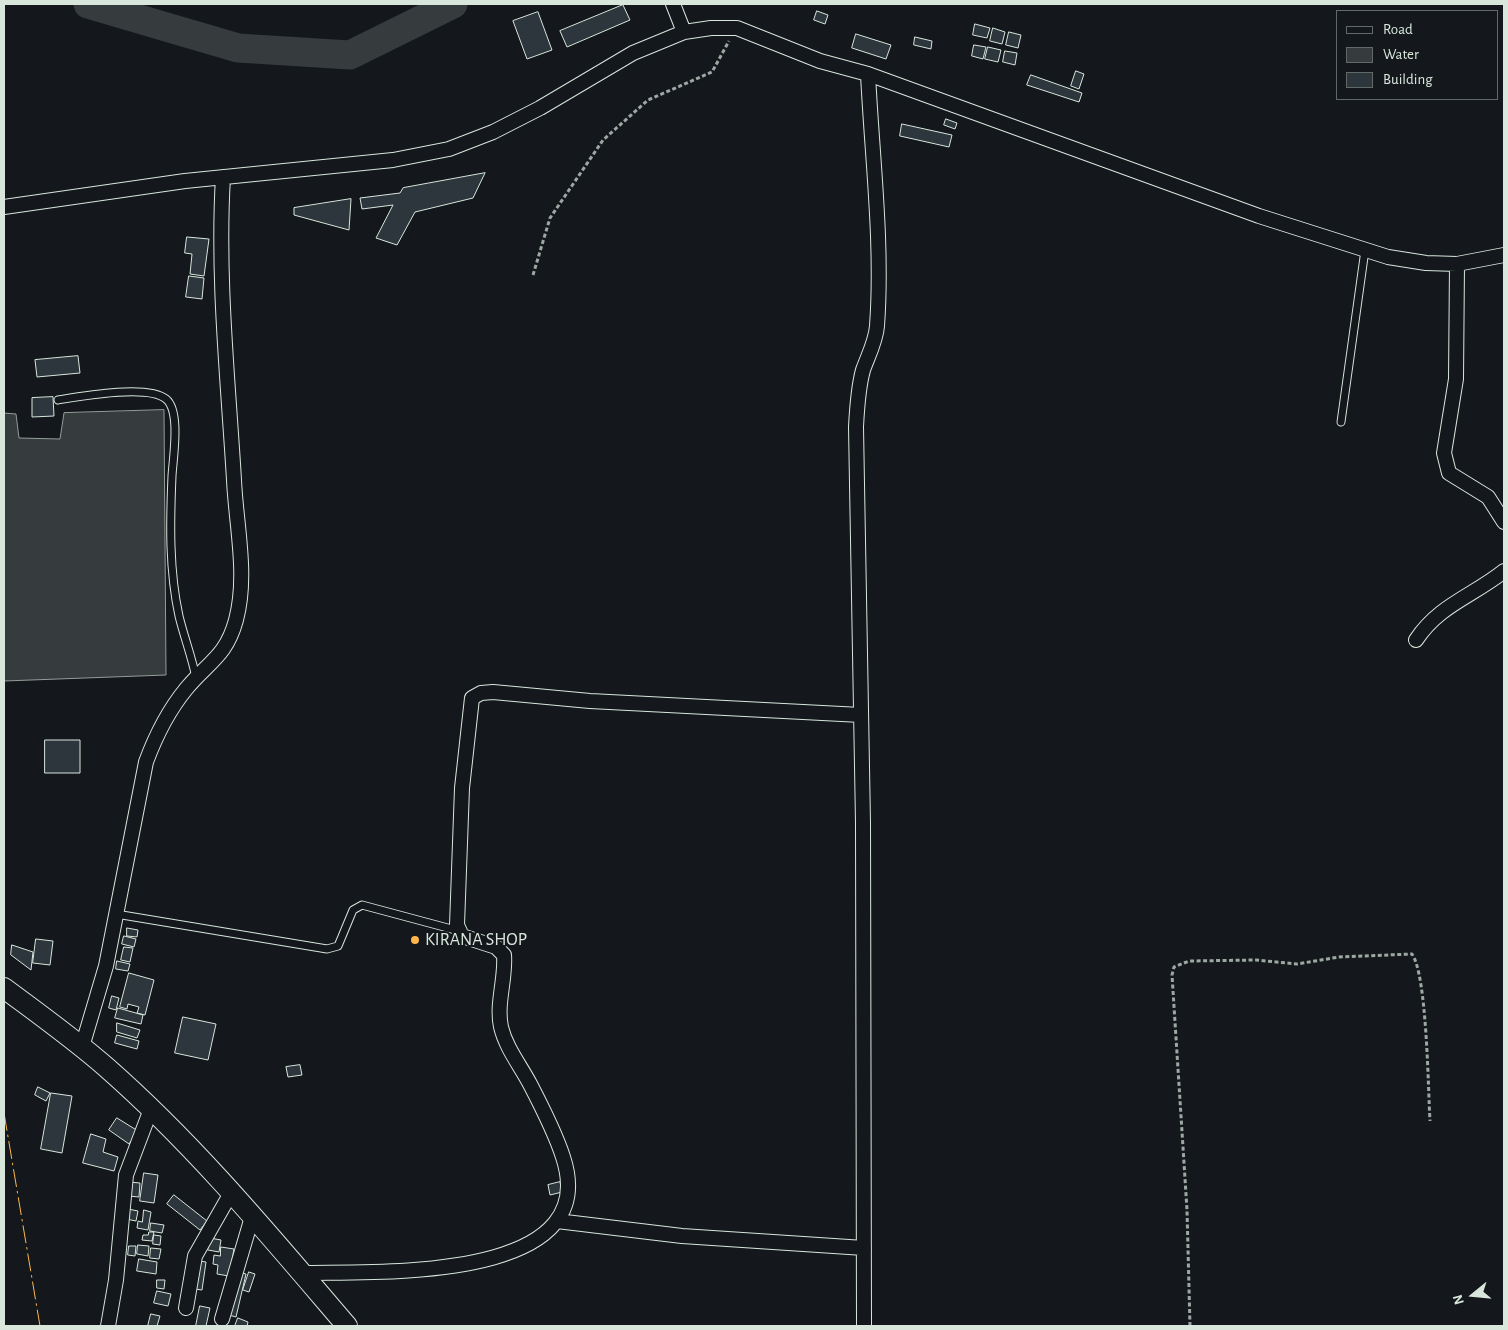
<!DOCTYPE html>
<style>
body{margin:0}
#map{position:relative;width:1508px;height:1330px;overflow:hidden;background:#14181c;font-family:"Alegreya Sans",sans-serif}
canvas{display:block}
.frame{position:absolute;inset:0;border:5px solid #d8e6dc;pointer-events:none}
.legend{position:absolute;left:1336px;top:10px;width:162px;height:90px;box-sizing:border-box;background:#14181c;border:1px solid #626a69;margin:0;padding:6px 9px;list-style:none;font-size:15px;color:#d8e6dc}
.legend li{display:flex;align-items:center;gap:10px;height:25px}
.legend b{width:25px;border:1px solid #626a69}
.north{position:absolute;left:1448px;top:1270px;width:50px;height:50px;-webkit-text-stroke:4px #14181c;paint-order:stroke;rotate:253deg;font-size:14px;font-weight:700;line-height:20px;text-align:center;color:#d8e6dc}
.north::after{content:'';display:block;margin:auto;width:18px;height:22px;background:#d8e6dc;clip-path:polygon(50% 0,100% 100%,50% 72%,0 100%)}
</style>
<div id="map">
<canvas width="1508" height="1330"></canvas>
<div class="frame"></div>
<ul class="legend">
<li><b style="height:6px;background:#14181c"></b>Road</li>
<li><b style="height:14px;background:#363b3e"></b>Water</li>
<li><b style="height:14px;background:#2c363c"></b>Building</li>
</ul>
<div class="north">N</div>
</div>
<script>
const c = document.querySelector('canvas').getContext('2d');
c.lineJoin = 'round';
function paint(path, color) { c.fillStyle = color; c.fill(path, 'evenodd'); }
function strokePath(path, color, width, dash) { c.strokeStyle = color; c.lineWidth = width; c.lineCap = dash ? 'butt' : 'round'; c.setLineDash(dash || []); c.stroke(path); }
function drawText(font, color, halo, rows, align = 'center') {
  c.font = font + ' "Alegreya Sans",sans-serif'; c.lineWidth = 4; c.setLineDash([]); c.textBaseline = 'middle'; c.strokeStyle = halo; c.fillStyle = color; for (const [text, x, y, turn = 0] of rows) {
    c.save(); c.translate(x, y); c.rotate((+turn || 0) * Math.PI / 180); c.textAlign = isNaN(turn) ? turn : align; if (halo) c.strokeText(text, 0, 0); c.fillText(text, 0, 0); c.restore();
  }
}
const water = new Path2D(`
 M164 410 166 675 4 681V413L16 414 19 438 60 439 64 413Z`);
paint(water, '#363b3e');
strokePath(water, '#939e99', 1);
strokePath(new Path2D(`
 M88 4 238 48 350 55 453 4`), '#363b3e', 29);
const building = new Path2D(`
 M623 5 630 20 567 47 560 31Z
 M817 11 828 15 825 24 814 20Z
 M538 12 552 50 527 59 513 21Z
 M975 24 990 28 987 38 973 35Z
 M993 28 1005 32 1002 44 990 41Z
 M1009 32 1021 35 1018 48 1006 45Z
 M856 34 891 45 886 59 852 48Z
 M915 37 932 41 931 49 914 45Z
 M974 45 986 47 983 59 972 56Z
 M988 47 1001 50 998 62 985 59Z
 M1005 51 1017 53 1015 65 1003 62Z
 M1076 71 1084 74 1079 89 1071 86Z
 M1031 75 1082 93 1079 102 1027 85Z
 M946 119 957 123 955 129 944 125Z
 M902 124 952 135 949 147 900 136Z
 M485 173 473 198 415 212 397 245 376 238 393 205 362 209 360 198 400 193 403 188Z
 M351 199 349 230 294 215V208Z
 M187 237 209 239 204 276 190 274 192 254 185 253Z
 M189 276 204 278 202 299 186 297Z
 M78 356 80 373 37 377 35 360Z
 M53 397 54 416 32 417V398Z
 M45 740H80V773H45Z
 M127 928 138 930 137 937 127 936Z
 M124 936 136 939 134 947 122 944Z
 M36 939 53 941 50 965 33 963Z
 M12 945 33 952 31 970 11 955Z
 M124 947 133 948 130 962 121 960Z
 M117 961 130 964 128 971 116 969Z
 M129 973 154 980 145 1015 137 1013 139 1007 128 1004 127 1009 120 1007Z
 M112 996 119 998 116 1010 109 1008Z
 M118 1008 143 1015 141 1024 115 1018Z
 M183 1017 216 1024 208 1060 175 1053Z
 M117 1023 140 1030 137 1038 117 1032Z
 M117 1035 139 1041 137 1049 115 1043Z
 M300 1065 302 1075 288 1077 286 1067Z
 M38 1087 50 1093 46 1101 35 1095Z
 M51 1093 72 1096 62 1153 41 1149Z
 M117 1118 138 1131 129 1144 109 1130Z
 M91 1134 106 1139 103 1152 118 1157 114 1171 83 1163Z
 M144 1173 158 1175 154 1203 140 1201Z
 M129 1182 140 1183 139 1197 128 1196Z
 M560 1182 562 1192 550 1195 548 1185Z
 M174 1195 207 1221 200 1230 167 1204Z
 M128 1209 138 1211 136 1221 126 1219Z
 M144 1210 151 1212 148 1230 137 1228 138 1221 142 1222Z
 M151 1223 164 1225 162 1233 150 1231Z
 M149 1232H154L152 1241 142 1240 143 1235H148Z
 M154 1235 161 1236 160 1245 153 1244Z
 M210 1238 221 1240 219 1252 208 1250Z
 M138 1245 149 1246 148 1256 137 1254Z
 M129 1246H136L135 1256 128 1255Z
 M221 1247 234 1249 229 1276 217 1274 218 1265 213 1264 214 1255 220 1256Z
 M151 1248 161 1249 159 1259 150 1258Z
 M139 1259 157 1262 156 1274 137 1271Z
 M199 1261 206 1262 202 1290 195 1289Z
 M239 1272 246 1274 236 1317 229 1315Z
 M249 1272 255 1274 249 1292 243 1290Z
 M157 1280H165L164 1289 157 1288Z
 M157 1291 171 1294 168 1306 154 1303Z
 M200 1306 210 1308 206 1326H196Z
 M151 1314 160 1316 157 1326H148Z
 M238 1318 248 1322 247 1326H235Z`);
paint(building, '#2c363c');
strokePath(building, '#d8e6dc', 1);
const lane = new Path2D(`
 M58 400C82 396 148 384 166 399 181 411 173 458 172 476 170 523 169 570 179 616 184 637 192 657 196 678
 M1341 422 1365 250
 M116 914 327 949 338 946 353 910 362 905 459 931`);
const street = new Path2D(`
 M673 4 684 32
 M4 207 185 181 393 160 449 149 493 132 540 108 633 53 684 32 711 28H737L820 61 868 74 1259 216 1388 257 1426 263 1457 264 1504 255
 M1457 264 1456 379 1444 453 1449 473 1488 497 1504 522
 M1416 640C1439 605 1473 596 1504 571
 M82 1047 106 966 146 762C156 735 168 711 186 689 208 662 226 657 236 620 248 575 236 525 234 480 228 379 217 277 223 177
 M557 1221 682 1236 864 1248
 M302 1273C374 1271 605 1284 563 1157 555 1132 542 1107 530 1084 520 1065 506 1048 501 1027 496 1004 506 978 504 955L496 947 462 936 457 925 462 788 472 698 481 693 493 692 590 701 861 715
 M186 1308 195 1256 231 1193
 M222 1319 252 1217
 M108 1326 116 1280 126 1175 151 1109
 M864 1326 863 823 856 427C857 408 858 388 863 370 868 356 876 341 877 326 883 243 872 157 868 74`);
const secondary = new Path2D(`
 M4 988C39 1014 74 1039 106 1067 195 1145 271 1237 347 1326`);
strokePath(lane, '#d8e6dc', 9);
strokePath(street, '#d8e6dc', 16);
strokePath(secondary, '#d8e6dc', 22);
strokePath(new Path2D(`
 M533 275 550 218 603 140 648 100 712 72 729 41
 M1190 1326 1187 1210 1172 975 1174 967 1189 961 1256 960 1297 964 1339 957 1412 954C1427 975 1428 1088 1430 1121`), '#9da8a2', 3, [4, 2.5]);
strokePath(lane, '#14181c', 7);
strokePath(street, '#14181c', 14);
strokePath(secondary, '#14181c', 20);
strokePath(new Path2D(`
 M4 1113 40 1326`), '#ffb74d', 1, [18, 4, 2.5, 4]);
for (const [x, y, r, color] of [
 [415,940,5,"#ffb74d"]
]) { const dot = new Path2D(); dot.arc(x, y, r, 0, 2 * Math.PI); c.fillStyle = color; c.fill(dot); strokePath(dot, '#14181c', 2); }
drawText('18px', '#d8e6dc', '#14181c', [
 ["KIRANA SHOP",425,940]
], 'left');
</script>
